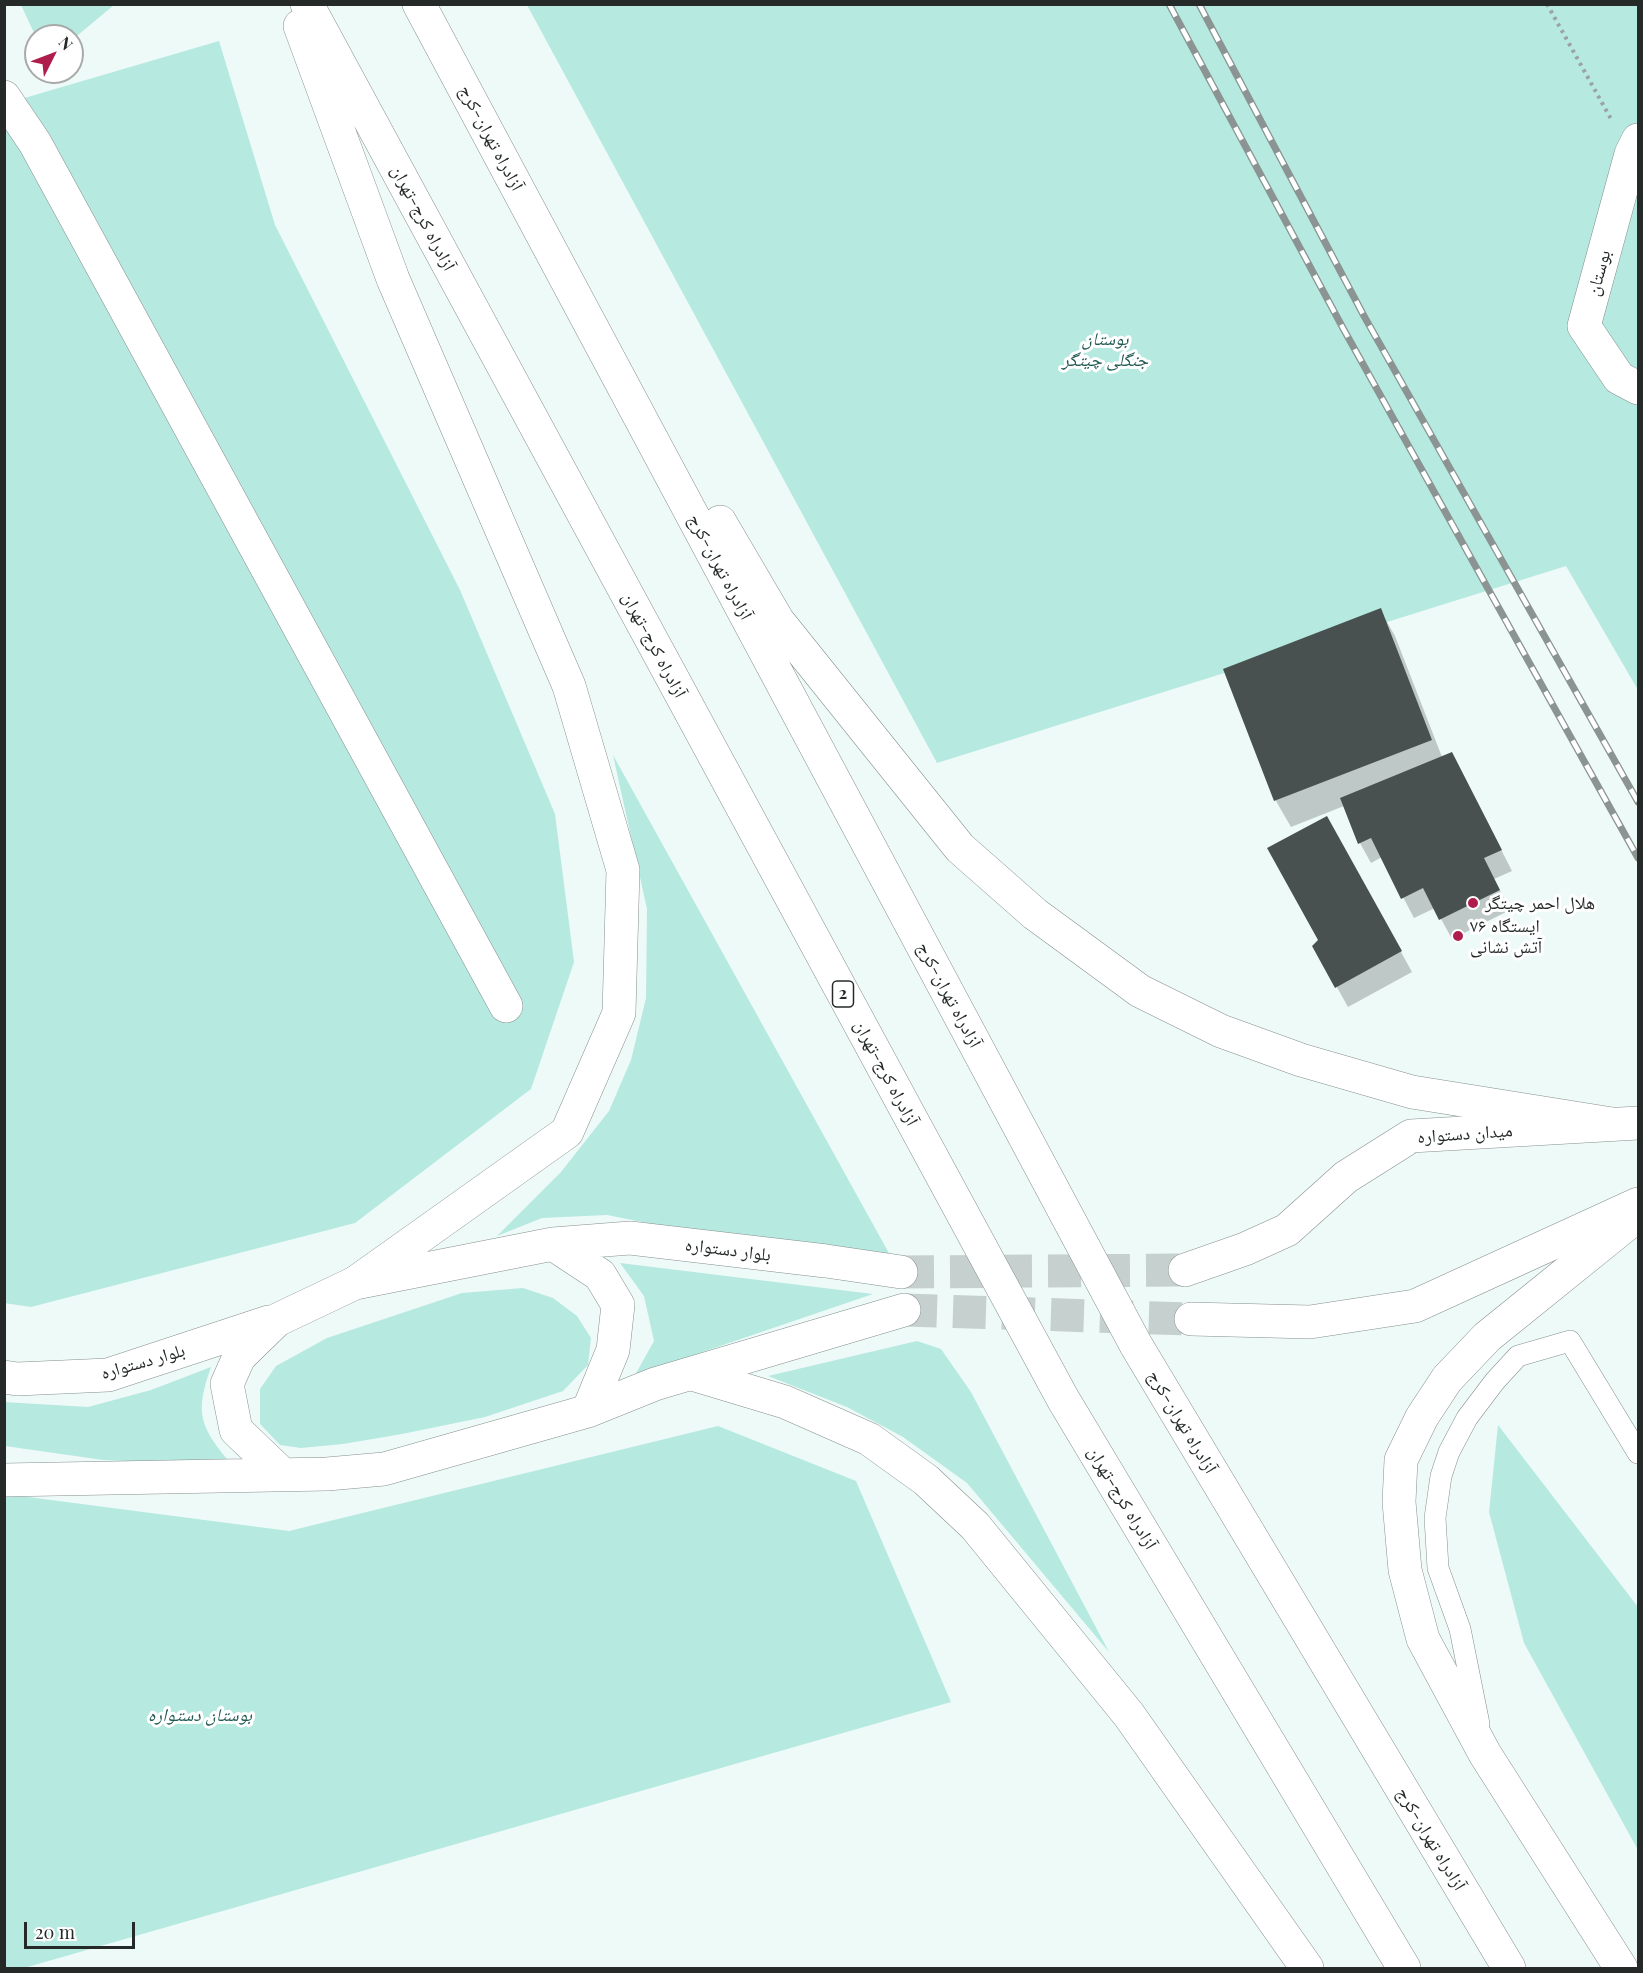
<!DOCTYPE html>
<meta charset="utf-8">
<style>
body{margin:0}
#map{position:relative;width:1643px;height:1973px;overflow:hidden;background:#eefaf8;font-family:"Playfair Display",serif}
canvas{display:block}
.frame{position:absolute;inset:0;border:6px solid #252a29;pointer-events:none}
.north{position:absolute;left:24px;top:24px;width:60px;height:60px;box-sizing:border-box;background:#fff;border:2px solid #a8aaa9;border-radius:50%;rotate:48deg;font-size:16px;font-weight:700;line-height:24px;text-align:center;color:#252a29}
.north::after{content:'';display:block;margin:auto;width:21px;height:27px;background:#af1d4c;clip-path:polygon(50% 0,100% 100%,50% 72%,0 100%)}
.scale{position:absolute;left:24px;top:1922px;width:111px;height:27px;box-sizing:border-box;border:3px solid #252a29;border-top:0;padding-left:8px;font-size:18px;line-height:21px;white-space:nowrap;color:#252a29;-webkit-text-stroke:4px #fff;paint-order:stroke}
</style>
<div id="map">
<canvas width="1643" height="1973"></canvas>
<div class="frame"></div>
<div class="north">N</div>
<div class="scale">20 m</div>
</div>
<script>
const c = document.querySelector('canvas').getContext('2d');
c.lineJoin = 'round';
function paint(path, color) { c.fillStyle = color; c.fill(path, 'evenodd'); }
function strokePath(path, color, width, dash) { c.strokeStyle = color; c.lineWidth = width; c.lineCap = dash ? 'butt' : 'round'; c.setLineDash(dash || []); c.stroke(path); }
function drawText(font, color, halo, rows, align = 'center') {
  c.font = font + ' "Playfair Display","Noto Naskh Arabic",serif'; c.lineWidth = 6; c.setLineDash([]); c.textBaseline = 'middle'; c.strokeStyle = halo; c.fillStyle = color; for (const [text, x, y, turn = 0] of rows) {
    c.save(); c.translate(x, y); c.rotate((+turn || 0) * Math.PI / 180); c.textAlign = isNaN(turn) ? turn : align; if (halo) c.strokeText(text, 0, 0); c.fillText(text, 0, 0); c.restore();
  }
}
paint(new Path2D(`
 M21 5H114L72 40V36L36 37Z
 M527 5H1638V690L1566 566 937 763Z
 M219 41 275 225 460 590 555 814 574 962 531 1089 355 1223 31 1307 4 1303V104Z
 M613 755 890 1255 657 1225 607 1215 542 1218 497 1236 561 1172 609 1111 631 1060 646 998 647 909Z
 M620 1263 873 1294 635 1375 654 1341 644 1296Z
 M523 1288 553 1298 577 1316 591 1338 588 1365 563 1391 485 1417 402 1434 343 1444 301 1448 280 1445 260 1424V1389L276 1366 327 1338 462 1293Z
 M917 1341 941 1349 971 1392 1109 1652 967 1483 903 1437 847 1407 768 1376Z
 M211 1367C196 1410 198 1424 227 1459L149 1462 103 1460 5 1446 4 1402 88 1407 151 1390Z
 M1498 1425 1638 1607V1850L1524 1643 1489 1512Z
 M718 1426 856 1481 951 1702 24 1968H5V1494L289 1531Z`), '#b6e9e0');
paint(new Path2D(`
 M1380 610 1395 636 1442 757 1462 773 1512 871 1494 879 1510 910 1452 939 1435 908 1414 918 1382 857 1371 863 1360 843 1344 806 1291 827 1276 801 1225 670Z
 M1338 837 1412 972 1348 1007 1314 946 1320 940Z`), '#0003');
paint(new Path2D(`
 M1381 608 1432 740 1274 801 1223 669Z
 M1452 752 1502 850 1484 858 1500 890 1439 920 1423 888 1401 899 1371 838 1358 844 1340 798Z
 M1327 816 1402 951 1335 988 1312 946 1318 940 1267 848Z`), '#48514f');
strokePath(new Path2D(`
 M901 1272 1185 1270
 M904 1310 1191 1319`), '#c6d0cf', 33, [33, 16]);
const service = new Path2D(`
 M1479 1724 1460 1629 1438 1568 1435 1518 1441 1476 1449 1452 1467 1418 1495 1381 1518 1356 1570 1341 1638 1453`);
const minor = new Path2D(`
 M4 97 35 143 506 1006`);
const tertiary = new Path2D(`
 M1638 140 1631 154 1584 326 1619 378 1638 388`);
const secondary = new Path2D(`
 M553 1244 630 1238 826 1261 901 1272
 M1185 1270 1245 1249 1287 1230 1346 1177 1411 1136 1638 1123
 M1191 1319 1310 1322 1415 1306 1638 1204
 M4 1377 17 1379 108 1375 269 1322
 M588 1411 655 1384 904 1310
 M4 1480 327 1474 384 1469 588 1411 613 1350 618 1305 600 1275 553 1244 355 1283 277 1320 239 1357 227 1384 236 1430 282 1474`);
const motorway = new Path2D(`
 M307 4 1063 1399 1404 1968
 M419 4 1136 1345 1509 1968
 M300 26 393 279 569 686 623 870 619 1013 567 1132 355 1283
 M720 522 778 621 960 848 1035 914 1140 991 1221 1031 1301 1060 1412 1092 1612 1124
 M692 1374 785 1402 869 1439 926 1480 975 1526 1129 1715 1307 1968
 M1621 1968 1485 1754 1423 1639 1405 1570 1399 1502 1401 1460 1422 1417 1447 1379 1487 1337 1638 1215`);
strokePath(service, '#86908e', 22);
strokePath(minor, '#86908e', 34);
strokePath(tertiary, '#86908e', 34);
strokePath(secondary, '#86908e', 34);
strokePath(motorway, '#86908e', 34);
strokePath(new Path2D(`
 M1547 4 1611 119`), '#9aa3a1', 4, [3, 4.5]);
strokePath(service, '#fff', 21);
strokePath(minor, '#fff', 33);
strokePath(tertiary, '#fff', 33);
strokePath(secondary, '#fff', 33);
strokePath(motorway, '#fff', 33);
const rail = new Path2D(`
 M1169 4 1344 330 1638 858
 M1199 4 1364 316 1638 802`);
strokePath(rail, '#8b9492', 7);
strokePath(rail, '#fff', 4.5, [14]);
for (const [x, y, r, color] of [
 [1473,903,6,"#af1d4c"],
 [1458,936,6,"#af1d4c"]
]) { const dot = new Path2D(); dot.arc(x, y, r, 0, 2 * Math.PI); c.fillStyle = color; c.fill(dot); strokePath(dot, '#fff', 2); }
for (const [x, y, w] of [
 [843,994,21]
]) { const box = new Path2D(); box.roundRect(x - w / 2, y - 13, w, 26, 4.5); c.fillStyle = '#fff'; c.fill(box); strokePath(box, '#252a29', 1.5); }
drawText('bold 16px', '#252a29', null, [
 ["2",843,994]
]);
drawText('18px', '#252a29', '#fff', [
 ["آزادراه تهران-کرج",491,138,62],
 ["آزادراه کرج-تهران",423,218,62],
 ["بوستان",1599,273,-75],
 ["آزادراه تهران-کرج",720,567,62],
 ["آزادراه کرج-تهران",654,645,62],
 ["آزادراه تهران-کرج",949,995,62],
 ["آزادراه کرج-تهران",886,1073,62],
 ["میدان دستواره",1465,1134,-4],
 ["بلوار دستواره",728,1250,7],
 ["بلوار دستواره",143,1362,-16],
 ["آزادراه تهران-کرج",1182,1422,59],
 ["آزادراه کرج-تهران",1122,1498,59],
 ["آزادراه تهران-کرج",1431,1839,59]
]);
drawText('italic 18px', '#225a52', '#fff', [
 ["بوستان",1105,339],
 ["جنگلی چیتگر",1105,360],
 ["بوستان دستواره",200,1715]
]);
drawText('18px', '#252a29', '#fff', [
 ["هلال احمر چیتگر",1485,903],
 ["ایستگاه ۷۶",1470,926],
 ["آتش نشانی",1470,947]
], 'left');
</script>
